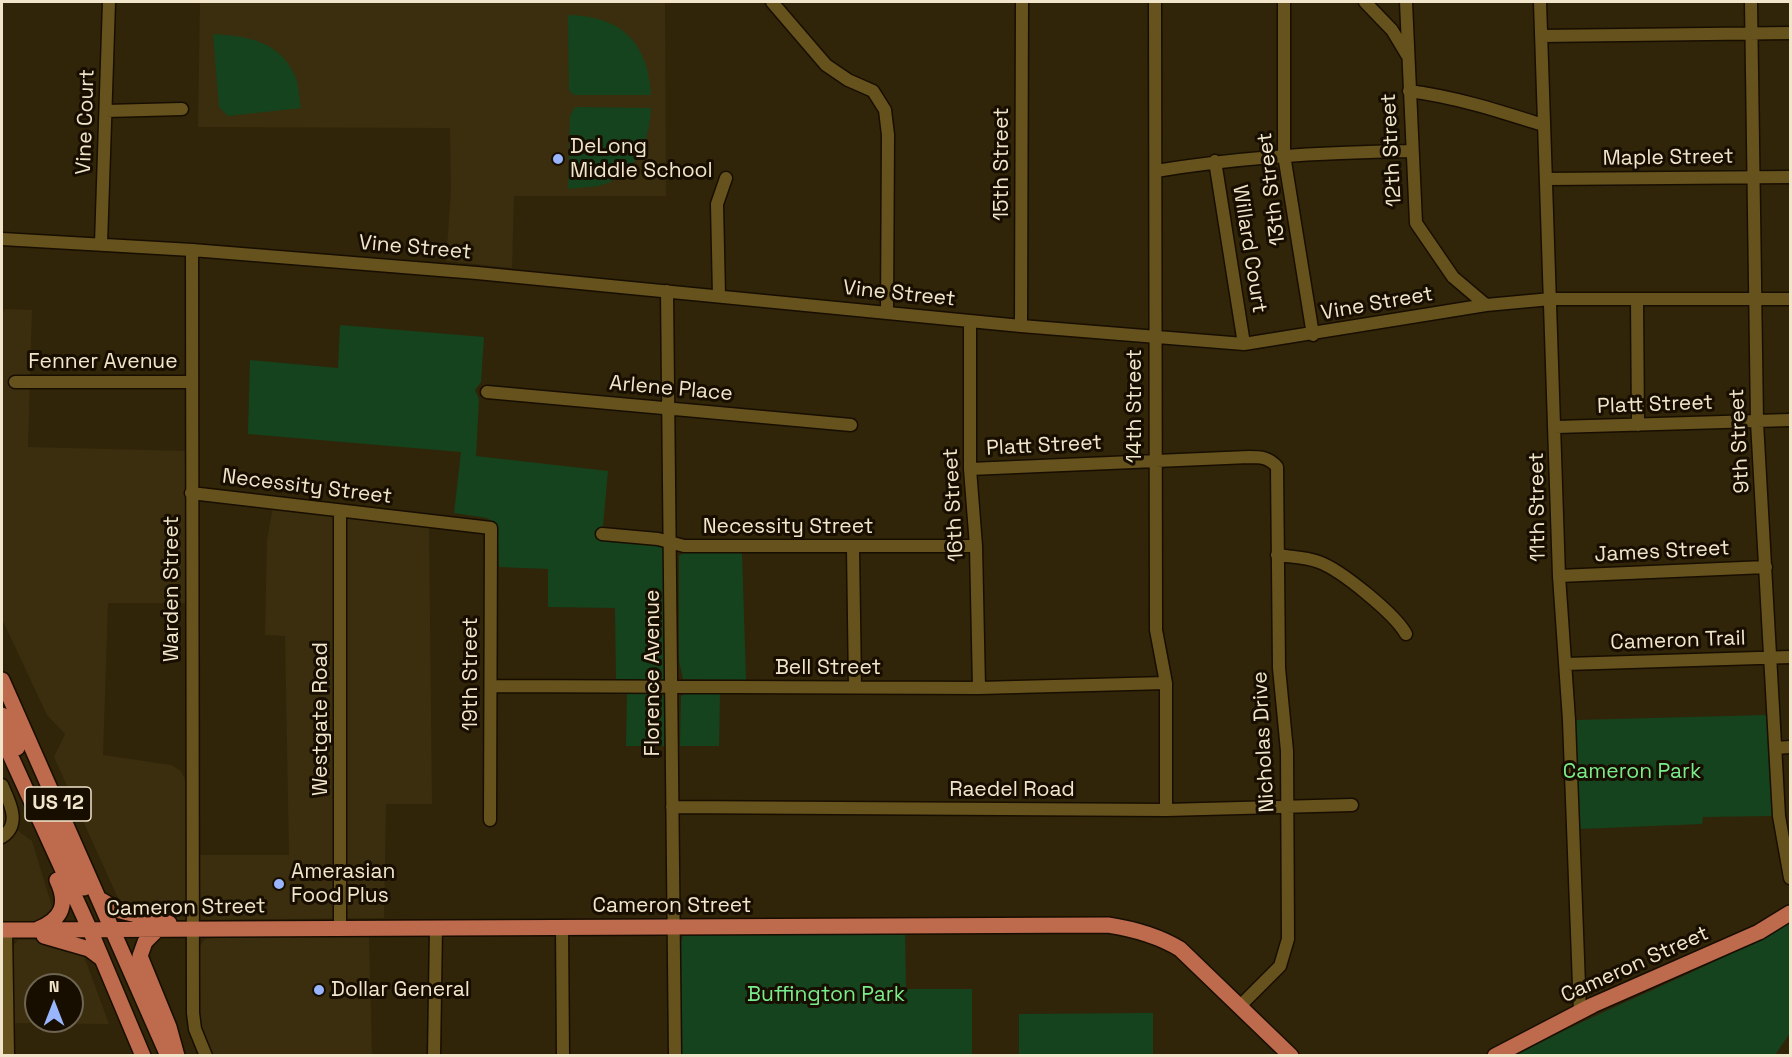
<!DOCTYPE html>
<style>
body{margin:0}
#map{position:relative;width:1792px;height:1057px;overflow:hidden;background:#302509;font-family:"Space Grotesk",sans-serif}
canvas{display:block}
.frame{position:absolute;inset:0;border:3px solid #f1e6cb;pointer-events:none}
.north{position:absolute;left:24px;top:973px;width:60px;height:60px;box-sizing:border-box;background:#170e00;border:2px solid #6e6451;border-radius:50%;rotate:0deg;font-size:16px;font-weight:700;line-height:24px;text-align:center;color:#f1e6cb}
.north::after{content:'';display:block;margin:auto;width:21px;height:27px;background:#99b5fd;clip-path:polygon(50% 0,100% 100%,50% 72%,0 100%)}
</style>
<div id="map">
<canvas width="1792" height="1057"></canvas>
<div class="frame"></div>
<div class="north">N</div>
</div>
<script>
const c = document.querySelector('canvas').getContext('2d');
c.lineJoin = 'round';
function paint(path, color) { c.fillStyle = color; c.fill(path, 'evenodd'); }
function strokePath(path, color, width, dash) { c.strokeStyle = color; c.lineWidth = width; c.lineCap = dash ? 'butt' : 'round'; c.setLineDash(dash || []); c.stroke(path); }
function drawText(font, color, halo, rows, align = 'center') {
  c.font = font + ' "Space Grotesk",sans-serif'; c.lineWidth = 6; c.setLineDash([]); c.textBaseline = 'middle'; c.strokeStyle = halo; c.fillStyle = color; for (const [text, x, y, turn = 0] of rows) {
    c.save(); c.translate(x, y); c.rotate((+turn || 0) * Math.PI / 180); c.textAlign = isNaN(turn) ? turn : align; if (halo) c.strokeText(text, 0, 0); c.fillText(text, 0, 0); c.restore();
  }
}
paint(new Path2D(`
 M200 2H665L666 196H514L512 268 446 261 451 191 450 128 198 127Z
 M4 309 32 310 28 447 185 451 186 603H108L103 755 171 765 181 771 186 782V855H289L285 636 265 635 267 539 273 507 429 524 432 804H386L384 918 166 920 123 909 54 757 65 734 47 715 2 619V317Z
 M2 797 8 811 7 823 32 841 54 913 37 921 2 922Z
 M369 935 372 1055H212L201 1028 199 1013V947L205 939 231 936Z
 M18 940H40L81 948 109 1024 2 1023 10 960 13 946ZM36 985H72V1021H36Z`), '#3b2e0e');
paint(new Path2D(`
 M568 15C621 16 648 42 651 95H574L569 90Z
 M213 34C247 36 280 41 295 76 299 85 299 99 301 108L228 116 219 107Z
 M575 107 651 108C649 140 638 172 605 184 595 188 580 187 568 189L570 116Z
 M340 325 484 337 481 382 475 390 479 399 476 456 608 471 602 537 657 542 665 546 667 676 664 680 616 681 615 608 548 607V569L499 567 497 525 487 518 454 513 461 452 248 434 250 360 338 368Z
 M742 552 746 680 683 679 679 661V556L684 553Z
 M627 692 658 693 665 696 667 746H626Z
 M720 692 719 746H680L681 696 687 693Z
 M1767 715 1773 816 1703 817 1702 824 1579 829 1576 720Z
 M1790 922V1033L1775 1055 1515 1056C1605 1007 1702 973 1790 922Z
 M905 934 906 989H972V1055L680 1056V946L683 935Z
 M1153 1013V1055H1019V1014Z`), '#15431e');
const minor = new Path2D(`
 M772 2 826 65 848 80 873 91 885 110 888 135 887 312
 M1155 2 1156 630 1166 683V810
 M1284 2V155L1313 335
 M1365 2 1392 30 1407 55
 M1406 2 1416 223 1453 277 1486 305
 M1540 2 1559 576 1569 720 1580 1012
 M1751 2 1757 422 1779 816 1790 878
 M1541 36 1790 33
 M1409 91C1456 97 1499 111 1543 125
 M106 111 182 109
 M1215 161 1244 344
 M1156 171C1240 157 1325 152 1411 151
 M1546 179 1790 177
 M2 239 192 250 477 273 1021 326 1244 344 1486 305 1551 299H1790
 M101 244 109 2
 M192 250 193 1013 195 1029 206 1056
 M667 291 675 1056
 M719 296 717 204 726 178
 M1637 300 1638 425
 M970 321V469L976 546 979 688
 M1021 326 1022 2
 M15 382H190
 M487 392 851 425
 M1556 427 1790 420
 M970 469 1249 457C1260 457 1269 457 1277 467L1279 668 1287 751 1288 939 1280 966 1240 1006
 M191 493 491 528 490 820
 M340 511V927
 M602 534 658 539 684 546H976
 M853 548 855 687
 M1277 555C1291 557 1306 557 1319 562 1341 570 1395 614 1406 634
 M1559 576 1766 567
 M1566 664 1790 657
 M491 686 979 688 1166 683
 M1776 748 1790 747
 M2 785C9 801 22 824 2 837
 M672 807 1166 810 1352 805
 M562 927 563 1056
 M6 930 8 1056
 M434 1056 436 927`);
const major = new Path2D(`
 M2 680 168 1056
 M2 715 17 748
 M2 737 90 930 143 1056
 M45 810 84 888
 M101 900 120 911 169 923
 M38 929C63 919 68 903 57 880
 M158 929 145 942 140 956 169 1027 177 1056
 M2 930 1108 925C1134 929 1157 935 1180 949L1291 1056
 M44 936 89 949 101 958
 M1495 1056 1593 1005 1759 932 1790 913`);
strokePath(minor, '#180e00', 15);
strokePath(major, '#180e00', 18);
strokePath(minor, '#66521d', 12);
strokePath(major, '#bd6a4d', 15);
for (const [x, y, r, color] of [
 [558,159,6,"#99b5fd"],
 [279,884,6,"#99b5fd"],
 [319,990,6,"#99b5fd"]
]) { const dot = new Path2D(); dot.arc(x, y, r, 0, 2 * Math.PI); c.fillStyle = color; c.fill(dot); strokePath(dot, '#170e00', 2); }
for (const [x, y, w] of [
 [58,804,66]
]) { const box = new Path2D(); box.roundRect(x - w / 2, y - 17, w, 34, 4.5); c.fillStyle = '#170e00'; c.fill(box); strokePath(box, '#f1e6cb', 1.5); }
drawText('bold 20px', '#f1e6cb', null, [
 ["US 12",58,804]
]);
drawText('21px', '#f1e6cb', '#170e00', [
 ["Vine Court",86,122,-88],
 ["12th Street",1392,150,-93],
 ["Maple Street",1668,158,-1],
 ["15th Street",1002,164,-90],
 ["13th Street",1272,189,-97],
 ["Vine Street",415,248,5],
 ["Willard Court",1249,249,81],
 ["Vine Street",899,294,6],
 ["Vine Street",1377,304,-10],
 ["Fenner Avenue",103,362],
 ["Arlene Place",671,389,5],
 ["Platt Street",1655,405,-2],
 ["14th Street",1135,406,-90],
 ["9th Street",1740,441,-93],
 ["Platt Street",1044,446,-3],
 ["Necessity Street",307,487,7],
 ["16th Street",954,505,-93],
 ["11th Street",1538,507,-91],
 ["Necessity Street",788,527],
 ["James Street",1662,552,-3],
 ["Warden Street",172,589,-90],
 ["Cameron Trail",1678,641,-2],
 ["Bell Street",828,668],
 ["Florence Avenue",653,673,-90],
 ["19th Street",471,674,-90],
 ["Westgate Road",321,719,-90],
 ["Nicholas Drive",1264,742,-93],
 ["Raedel Road",1012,790],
 ["Cameron Street",672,906],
 ["Cameron Street",186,908,-1],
 ["Cameron Street",1635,965,-24]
]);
drawText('21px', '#f1e6cb', '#170e00', [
 ["DeLong",570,147],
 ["Middle School",570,171],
 ["Amerasian",291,872],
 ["Food Plus",291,896],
 ["Dollar General",331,990]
], 'left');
drawText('21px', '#79ed8b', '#170e00', [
 ["Cameron Park",1632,772],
 ["Buffington Park",826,995]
]);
</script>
